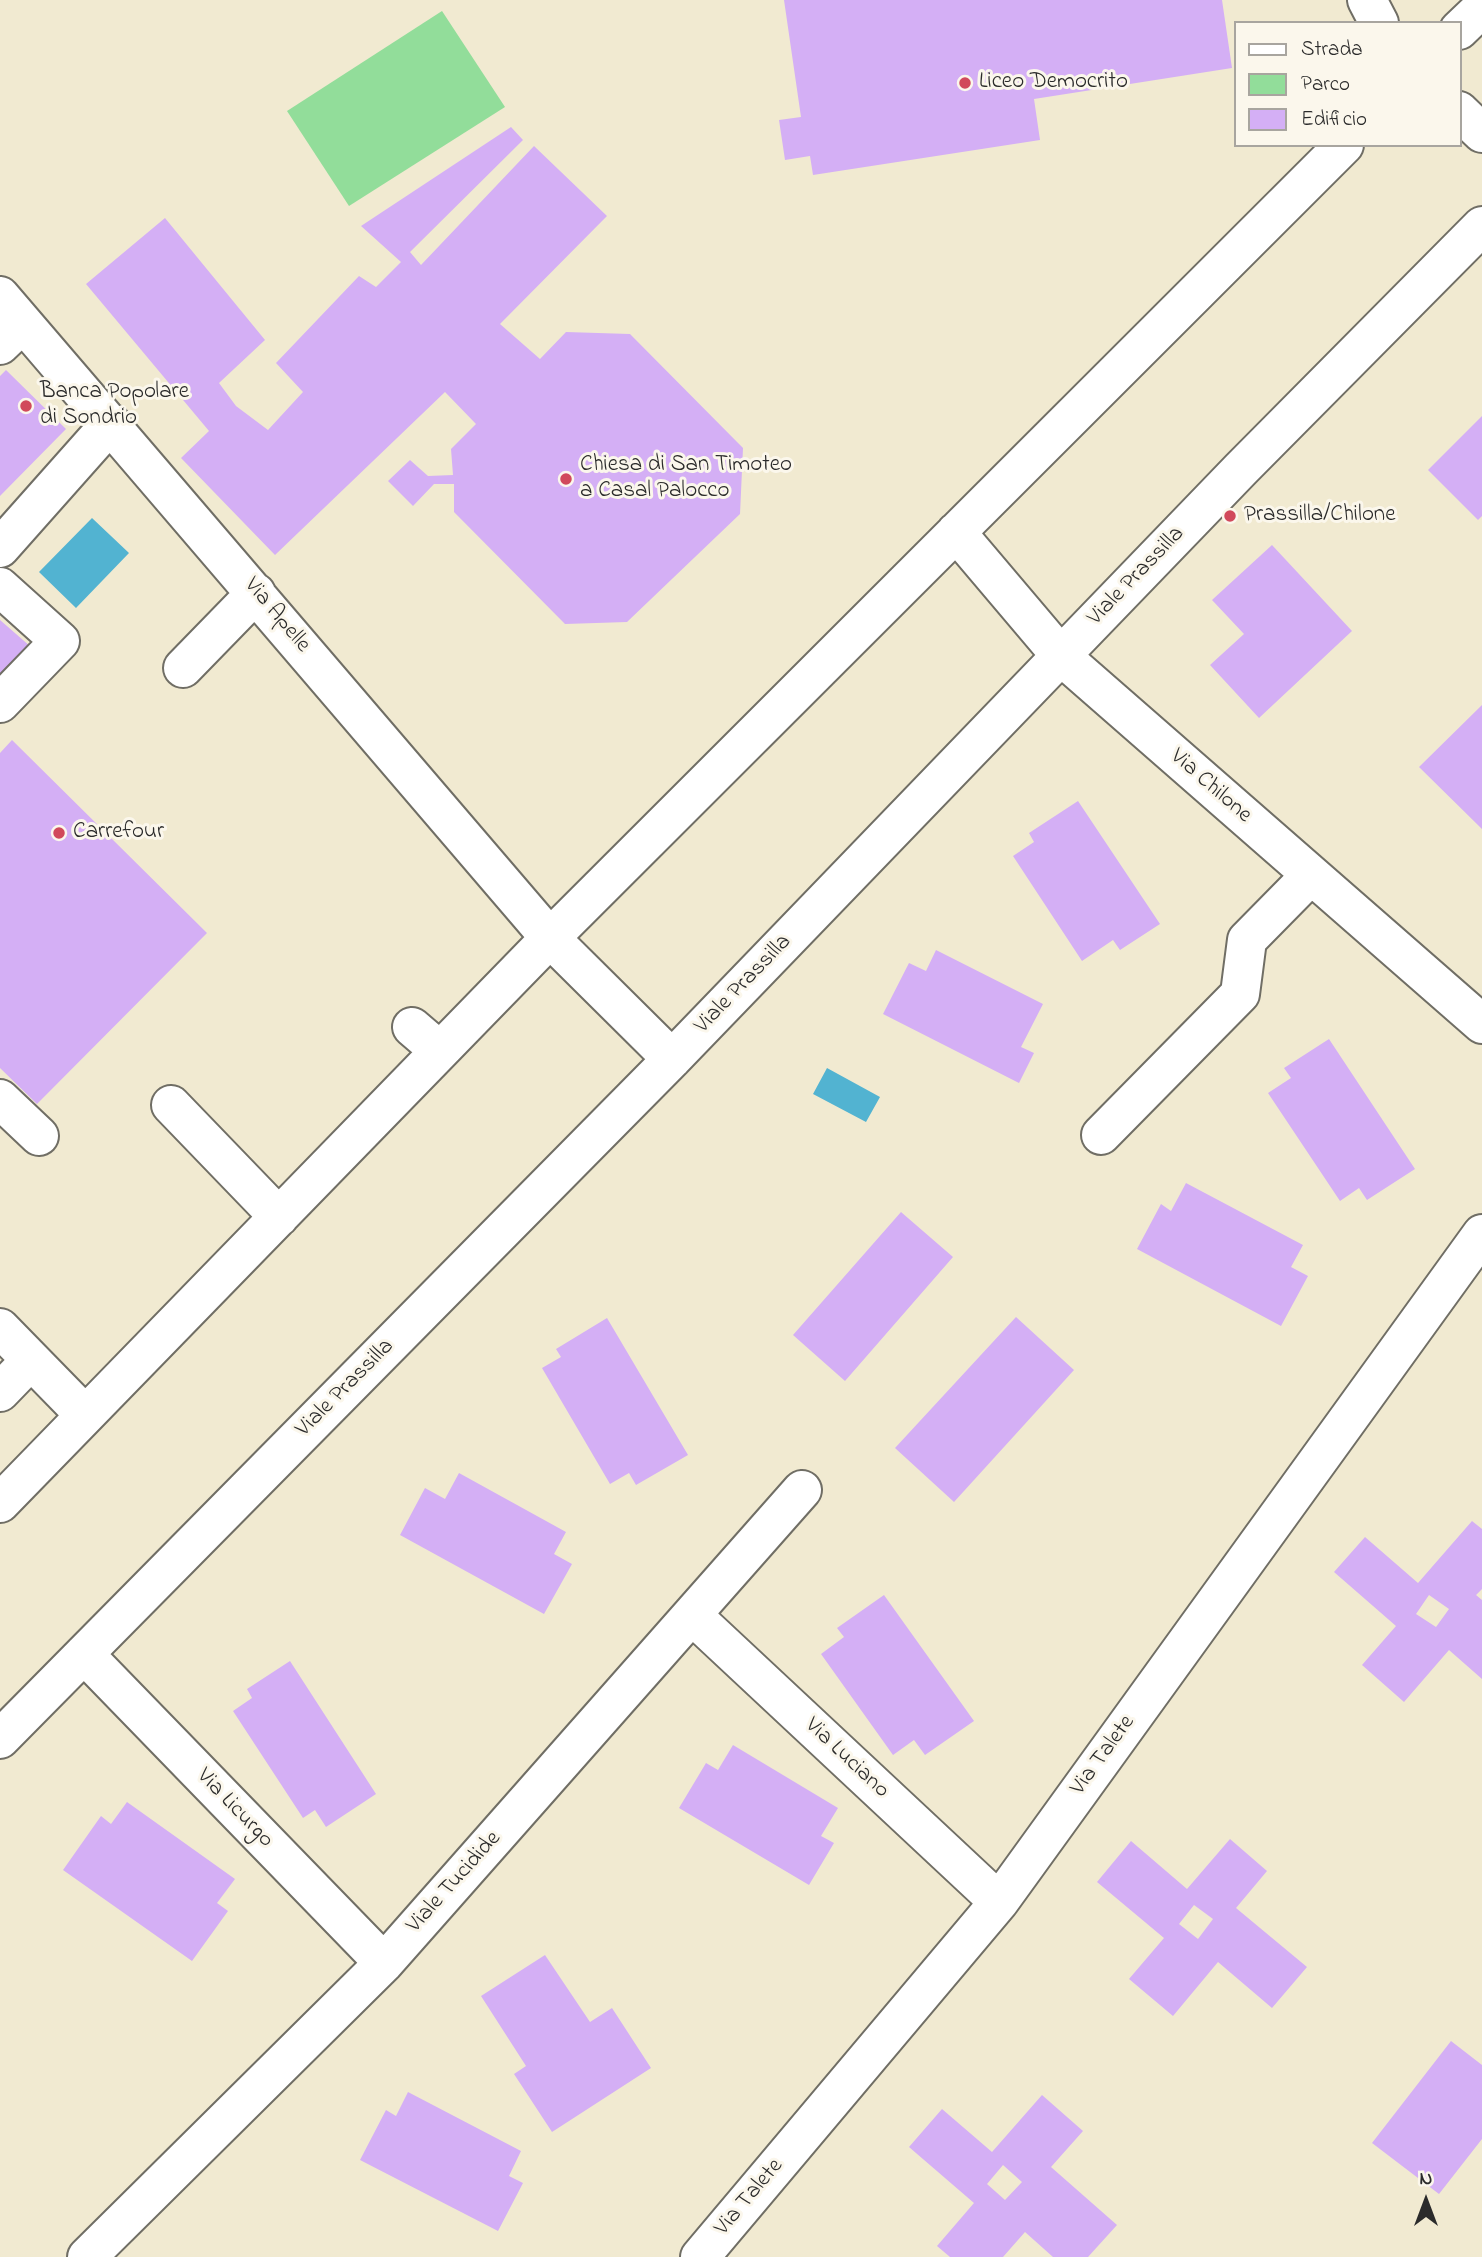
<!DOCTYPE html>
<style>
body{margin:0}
#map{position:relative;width:1482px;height:2257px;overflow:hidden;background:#f1ead1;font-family:"Indie Flower",sans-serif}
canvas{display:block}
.legend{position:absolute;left:1234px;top:21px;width:228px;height:126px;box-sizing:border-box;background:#fbf7ec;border:2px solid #a8a59f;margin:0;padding:9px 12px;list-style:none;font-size:21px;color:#2b2b2b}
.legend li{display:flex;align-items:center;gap:14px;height:35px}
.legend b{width:35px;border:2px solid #a8a59f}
.north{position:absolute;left:1391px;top:2166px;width:70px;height:70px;-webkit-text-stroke:5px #fbf7ec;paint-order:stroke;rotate:0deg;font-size:19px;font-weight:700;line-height:28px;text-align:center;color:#2b2b2b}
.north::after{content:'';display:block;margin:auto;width:24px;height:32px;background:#2b2b2b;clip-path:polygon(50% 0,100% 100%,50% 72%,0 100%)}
</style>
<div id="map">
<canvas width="1482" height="2257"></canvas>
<ul class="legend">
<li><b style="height:9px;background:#fff"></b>Strada</li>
<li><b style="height:19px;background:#92dd9a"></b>Parco</li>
<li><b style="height:19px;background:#d4aff5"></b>Edificio</li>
</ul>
<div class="north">N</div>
</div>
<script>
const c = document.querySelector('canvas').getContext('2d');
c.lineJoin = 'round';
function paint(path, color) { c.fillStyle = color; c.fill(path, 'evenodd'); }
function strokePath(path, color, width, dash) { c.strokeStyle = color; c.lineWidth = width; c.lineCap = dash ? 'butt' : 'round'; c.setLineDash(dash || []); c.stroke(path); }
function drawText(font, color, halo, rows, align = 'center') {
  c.font = font + ' "Indie Flower",sans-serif'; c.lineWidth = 6; c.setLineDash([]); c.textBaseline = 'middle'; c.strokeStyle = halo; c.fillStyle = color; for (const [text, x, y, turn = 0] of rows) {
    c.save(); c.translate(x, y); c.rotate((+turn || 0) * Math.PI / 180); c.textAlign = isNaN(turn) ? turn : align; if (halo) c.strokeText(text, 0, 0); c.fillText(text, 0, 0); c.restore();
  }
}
paint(new Path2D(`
 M442 11 505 107 349 206 287 111Z`), '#92dd9a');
paint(new Path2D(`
 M92 518 129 553 76 608 39 572Z
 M827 1068 880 1097 866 1122 813 1094Z`), '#52b3d1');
paint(new Path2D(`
 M784 0H1222L1232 68 1034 99 1040 140 813 175 810 156 785 160 779 120 801 117Z
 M511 127 523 140 410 252 421 265 534 146 607 216 500 324 540 359 566 332 630 334 743 448 740 514 627 622 565 624 454 512V484H434L413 506 388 481 410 460 428 476 453 475 451 449 476 424 445 392 275 555 181 458 209 431 86 284 165 218 265 340 219 383 236 406 268 430 303 392 276 363 359 276 376 287 401 262 361 226Z
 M6 370 66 429 0 496V376Z
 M1482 416V516L1478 520 1428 470Z
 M1272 545 1352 631 1259 718 1210 665 1244 634 1212 600Z
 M0 620 31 647 0 676Z
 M1482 705V829L1419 767Z
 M12 740 207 933 37 1104 0 1068V753Z
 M1078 801 1160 924 1120 950 1113 940 1082 961 1013 856 1034 842 1029 833Z
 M936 950 1043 1004 1021 1047 1034 1053 1019 1083 883 1014 909 963 926 971Z
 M1329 1039 1415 1169 1367 1200 1359 1188 1340 1201 1268 1093 1291 1078 1284 1068Z
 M1186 1183 1303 1245 1291 1267 1308 1276 1281 1326 1137 1249 1161 1204 1171 1211Z
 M901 1212 953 1257 845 1381 793 1335Z
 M1016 1317 1074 1370 954 1502 895 1448Z
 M607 1318 688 1455 636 1485 629 1473 610 1484 542 1368 561 1357 556 1349Z
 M459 1473 566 1532 554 1554 572 1564 544 1614 400 1535 425 1488 445 1499Z
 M1472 1521 1482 1529V1589L1476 1595 1482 1600V1679L1449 1650 1404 1702 1362 1665 1396 1626 1334 1572 1365 1537 1418 1583ZM1429 1595 1449 1609 1436 1627 1416 1614Z
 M884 1595 974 1721 925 1755 914 1740 893 1755 821 1654 844 1637 837 1628Z
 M290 1661 376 1794 326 1827 315 1810 303 1818 233 1711 252 1698 247 1689Z
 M733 1745 838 1808 821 1836 834 1843 809 1885 679 1808 706 1763 718 1770Z
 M127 1802 235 1879 217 1903 228 1911 192 1961 63 1870 101 1816 111 1824Z
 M1230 1839 1267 1871 1236 1908 1307 1967 1272 2008 1218 1962 1173 2016 1129 1979 1164 1938 1097 1882 1131 1841 1187 1889ZM1194 1905 1213 1919 1198 1939 1179 1924Z
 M545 1955 590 2022 612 2008 651 2068 552 2132 514 2074 526 2066 481 1996Z
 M1451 2041 1482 2065V2139L1439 2194 1372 2143Z
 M408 2092 521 2151 509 2176 523 2183 498 2231 360 2160 386 2110 396 2116Z
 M1042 2095 1083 2131 1051 2167 1117 2225 1088 2257H1053L1025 2232 1003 2257H950L937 2246 974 2203 909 2147 942 2109 992 2152ZM1003 2165 1022 2182 1005 2200 987 2184Z`), '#d4aff5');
const minor = new Path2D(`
 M1367 0 1379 23
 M1459 30 1482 8
 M1459 111 1482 133
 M0 296 550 938 672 1059
 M0 345 23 323
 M956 532 1061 656 1482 1024
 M0 548 111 423
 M0 587 60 641 0 703
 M183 668 256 593
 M412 1027 440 1051
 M0 1099 39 1136
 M171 1105 279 1217
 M1101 1135 1240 994 1247 940 1311 875
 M0 1328 85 1415
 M0 1392 31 1360
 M0 1503 550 938 1344 145
 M693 1616 999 1902
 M84 1654 384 1963
 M0 1739 672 1059 1241 469 1482 226
 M87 2257 384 1963 802 1490
 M700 2257 999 1902 1482 1234`);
strokePath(minor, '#706e65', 42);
strokePath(minor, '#fff', 38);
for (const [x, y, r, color] of [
 [965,83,7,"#d1495b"],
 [26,406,7,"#d1495b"],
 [566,479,7,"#d1495b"],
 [1230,516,7,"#d1495b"],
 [59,833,7,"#d1495b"]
]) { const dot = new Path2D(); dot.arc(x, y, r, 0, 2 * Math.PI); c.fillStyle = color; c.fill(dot); strokePath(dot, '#fbf7ec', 2.5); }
drawText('23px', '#2b2b2b', '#fbf7ec', [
 ["Liceo Democrito",979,83],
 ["Banca Popolare",40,393],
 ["di Sondrio",40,419],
 ["Chiesa di San Timoteo",580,466],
 ["a Casal Palocco",580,492],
 ["Prassilla/Chilone",1244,516],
 ["Carrefour",73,833]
], 'left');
drawText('23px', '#2b2b2b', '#fbf7ec', [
 ["Viale Prassilla",1137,577,-46],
 ["Via Apelle",276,616,50],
 ["Via Chilone",1210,787,41],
 ["Viale Prassilla",744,985,-46],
 ["Viale Prassilla",346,1389,-45],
 ["Via Talete",1104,1756,-54],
 ["Via Luciano",846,1759,43],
 ["Via Licurgo",234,1809,46],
 ["Viale Tucidide",455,1883,-48],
 ["Via Talete",750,2198,-50]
]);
</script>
